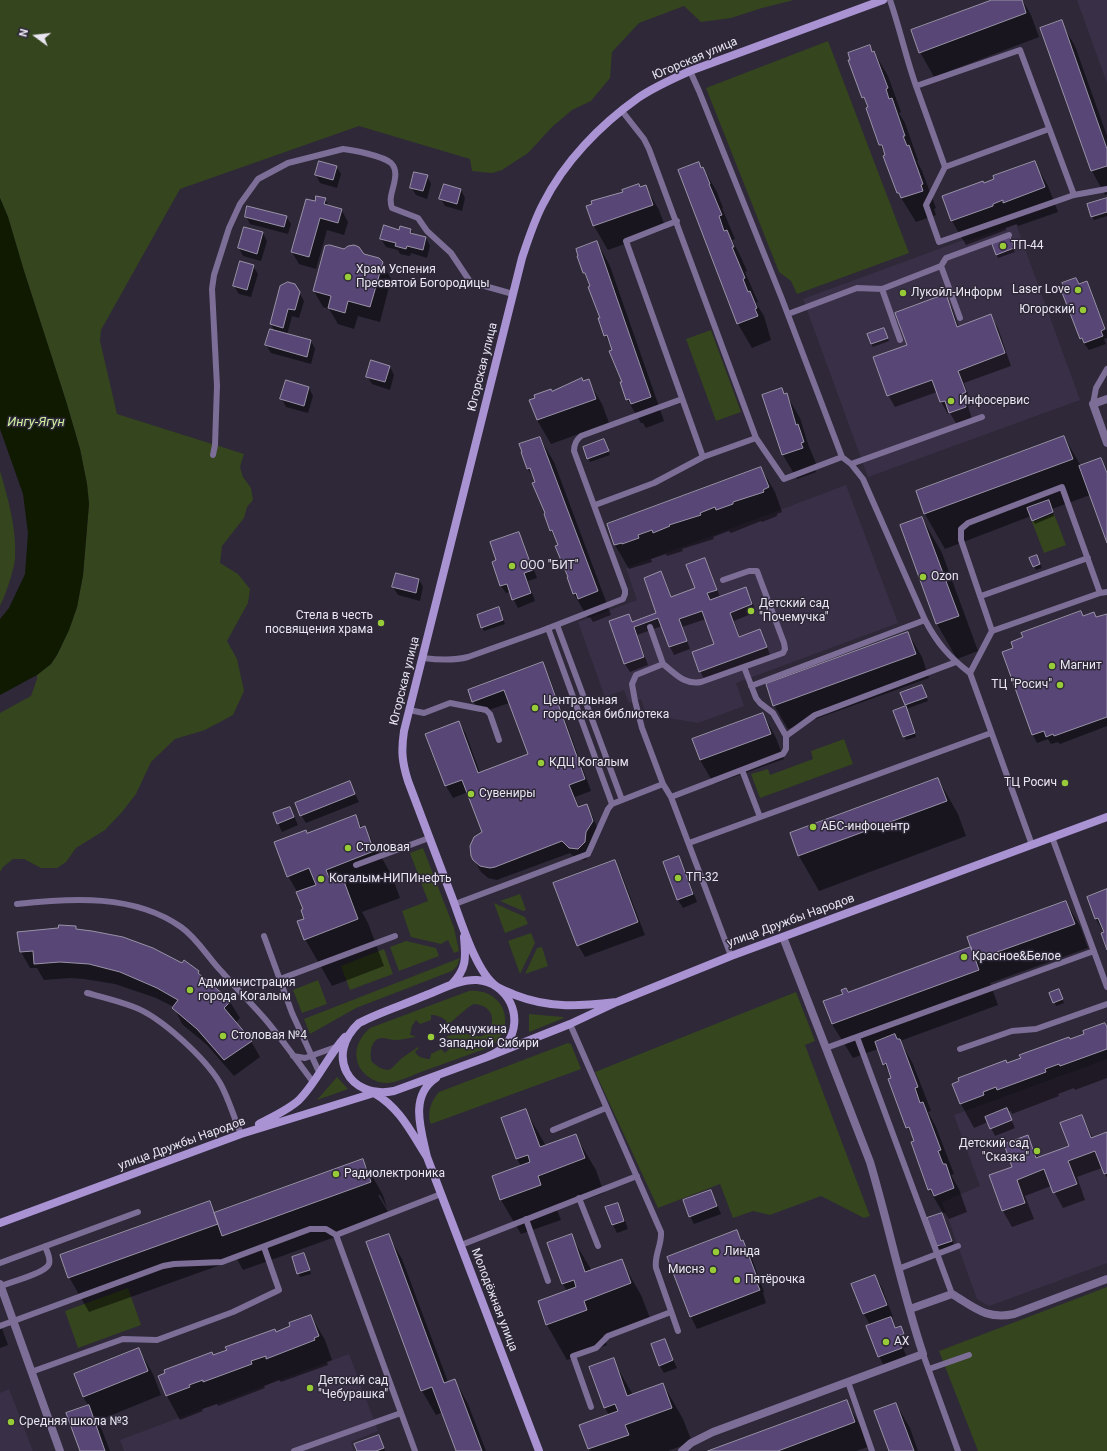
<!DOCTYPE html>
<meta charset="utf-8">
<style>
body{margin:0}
#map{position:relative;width:1107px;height:1451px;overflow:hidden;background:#2e2839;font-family:Roboto,sans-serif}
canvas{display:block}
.north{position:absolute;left:16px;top:16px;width:40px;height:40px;-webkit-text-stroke:3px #2e2839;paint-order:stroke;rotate:285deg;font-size:11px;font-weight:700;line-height:16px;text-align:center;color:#e9e5f1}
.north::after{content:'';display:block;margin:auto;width:14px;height:18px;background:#e9e5f1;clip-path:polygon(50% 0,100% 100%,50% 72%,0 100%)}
</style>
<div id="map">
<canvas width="1107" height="1451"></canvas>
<div class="north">N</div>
</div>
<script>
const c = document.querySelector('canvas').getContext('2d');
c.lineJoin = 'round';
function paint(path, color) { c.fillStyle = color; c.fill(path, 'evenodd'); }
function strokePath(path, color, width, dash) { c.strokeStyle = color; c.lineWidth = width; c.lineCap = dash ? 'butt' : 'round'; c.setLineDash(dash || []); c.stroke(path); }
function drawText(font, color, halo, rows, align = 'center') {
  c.font = font + ' Roboto,sans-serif'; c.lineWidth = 3; c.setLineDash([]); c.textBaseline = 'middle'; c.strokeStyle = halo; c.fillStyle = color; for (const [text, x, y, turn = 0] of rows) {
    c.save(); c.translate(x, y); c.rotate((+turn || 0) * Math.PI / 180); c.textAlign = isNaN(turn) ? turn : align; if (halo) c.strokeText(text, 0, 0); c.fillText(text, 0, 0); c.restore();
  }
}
paint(new Path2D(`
 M1077 0H1107V83Z
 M1016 224 1080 400 868 477 803 299 966 239 970 240Z
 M846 485 898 623 736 683 744 706 698 723 646 714 641 699 629 703 624 690 605 697 578 622 637 600 626 568Z
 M1107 1059V1263L989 1306 977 1299 942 1202 980 1186 954 1115Z
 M349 1354 378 1431 351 1442 354 1451H124L120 1440Z
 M9 1389 33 1451H0V1393Z`), '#393047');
paint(new Path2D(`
 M0 0H794L762 8 731 18 701 22 684 6 639 23 612 52 610 78 591 101 572 110 552 127 528 153 502 170 492 173 472 171 470 159 359 126 180 189 101 330 100 341 117 414 244 454 240 467 243 477 251 488 253 500 247 507 244 518 222 546 220 563 238 574 250 589 248 603 227 641 237 659 244 691 233 715 205 730 175 739 151 762 136 794 122 812 105 830 76 848 66 862 57 868H41L24 859H13L3 867 0 872V713L31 696 37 679V675L51 664 57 655 69 630 77 607 83 575 86 540 89 504 87 484 80 449 66 401 24 271 8 217 0 198Z
 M828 41 909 253 797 294 791 281 779 272 706 88Z
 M711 330 741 412 716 421 686 339Z
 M0 471C8 498 17 530 15 559 14 570 5 597 0 606Z
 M1054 514 1066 545 1044 553 1032 522Z
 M844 739 853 764 760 798 751 774 768 769 770 775 813 759 811 751Z
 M423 848 454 928 459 951 454 953 448 940 441 944 411 937 402 911 428 901 410 853Z
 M520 894 526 910 523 911 500 901Z
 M494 903 525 917 528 924 505 933Z
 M531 933 535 943 520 974 508 941Z
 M406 941 436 948 439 956 399 971 390 947Z
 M542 947 548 966 525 974 537 948Z
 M384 949 393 974 350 990 341 966Z
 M460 958 457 966 452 971 356 1008 310 1034 304 1019Z
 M318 980 327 1004 302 1013 293 990Z
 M469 991C504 988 519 1027 490 1047 467 1055 444 1064 421 1072 410 1076 397 1083 386 1083 373 1083 359 1072 357 1060 354 1047 361 1036 370 1028ZM475 1004C482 1005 488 1007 491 1014 494 1021 490 1033 482 1036 478 1037 471 1035 466 1034 460 1034 453 1035 447 1036V1038L453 1039 449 1049 445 1053 441 1049 431 1054 430 1059C424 1059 418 1057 415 1052L419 1048 418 1047 402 1058 391 1069 387 1070 380 1068 372 1062C369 1054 371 1038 382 1038 386 1038 391 1040 395 1040 402 1040 408 1038 415 1037V1036L410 1035 412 1026 416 1020 420 1024 431 1020V1015C437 1015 443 1017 447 1022L443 1026 444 1027C453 1022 468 1005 475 1004Z
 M796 992 815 1041 805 1045 870 1216 864 1218 821 1196 770 1215 753 1211 733 1218 720 1184 658 1208 595 1072Z
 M529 1014 563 1017 564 1018 529 1032Z
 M568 1043 571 1044 581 1069 431 1124C426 1113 432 1100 439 1092Z
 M337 1077 348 1089 317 1100Z
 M1107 1287V1451H978L939 1351Z
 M128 1288 141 1325 78 1348 65 1311Z`), '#35451d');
paint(new Path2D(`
 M0 198 8 217 24 271 66 401 80 449 87 484 89 504 83 575 77 607 69 630 57 655 51 664 37 675 0 695V619L9 608 25 574 28 533 23 494 0 429Z`), '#101a01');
paint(new Path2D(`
 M994 0H1022L1031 15 1039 37 934 77 920 52Z
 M1061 22 1075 46 1107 136V194L1105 195 1092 171 1041 29Z
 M869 46 873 52H874L888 76 901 112 899 113 905 123 918 160 917 161 922 171 936 208 934 209 936 215 916 222 898 193 886 156 880 145 869 108 863 97Z
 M1034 162 1048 186 1058 212 1018 226 1017 224 1006 228V230L966 245 952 221 943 196 984 184Z
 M336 166 341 174 337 188 320 183 316 175Z
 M701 168H703L717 192 723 208H722L735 239 732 240 740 255 747 271 745 272 758 302 756 303 764 316 771 340 752 348 738 324Z
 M427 176 431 184 427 199 416 195 411 187Z
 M645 186 659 210 666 229 608 250 594 226 588 207Z
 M461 190 465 198 462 211 445 206 441 199Z
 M325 199 329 206 341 209 348 222 344 235 327 230 316 269 299 264 292 252 315 202Z
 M1107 199V216L1094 220 1092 216Z
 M246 216H286L291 224 288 234 250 224Z
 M411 229 413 235 426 238 430 246 427 258 411 253 410 256 400 254 398 250 386 247 381 239 400 231Z
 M263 233 267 241 261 261 243 256 239 248Z
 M597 242 610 266 664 421 646 428 643 423H641L627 399 613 350 605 335 591 285 584 273 577 249Z
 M1011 242 1015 252 998 258 996 254Z
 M364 255 382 263 391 279 380 322 358 316 354 329 338 324 329 309 323 307 314 291Z
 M253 266 258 274 251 297 239 294 234 286Z
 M1087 282 1091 290 1107 332V338L1104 339 1106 344 1089 350 1080 338Z
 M299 292 304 301 299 318 292 316 287 335 311 341 315 349 311 364 271 353 266 345 275 332 271 324Z
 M945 296 952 308 959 327 991 316 998 328 1011 366 964 383 972 405 968 406 972 419 957 425 950 413 948 414 941 402 937 392 895 407 888 395 908 345Z
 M884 329 889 341 873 347 871 344Z
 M390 367 394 375 390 390 372 384 367 376Z
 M582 379 583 382 588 380 602 404 609 423 551 444 537 420 551 392Z
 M309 388 313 396 308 413 286 407 282 399Z
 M782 389 785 394H786L800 418 808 444 817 466 814 467 816 472 797 479 783 455Z
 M1064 437 1081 466 1101 459 1107 470V540L1090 495 1052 509 1054 516 1035 524 1031 516 945 549 925 514 917 492Z
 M540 438 554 462 611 615 593 622 590 617 588 618 574 594 559 545 551 531 536 482 528 469 522 453Z
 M606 443 610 455 590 462 584 448Z
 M761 468 775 492 782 512 777 514V516L762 522 761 521 731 533 729 531 713 537 714 539 682 549 683 551 667 556 666 554 651 559 652 562 629 569 615 545Z
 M922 518 942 553 978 651 957 659 937 624 901 526Z
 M519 533 523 541 537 578 528 581 535 601 518 608 510 592 506 593 501 586 498 561Z
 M1036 556 1042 568 1036 570 1030 558Z
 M705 559 709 567 720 597 745 588 750 596 756 612 734 621 740 637 760 630 764 638 770 655 704 679 700 671 716 644 706 619 682 627 690 649 674 655 670 647 662 626 637 635 648 665 630 672 625 664 610 622 628 615 633 622 658 613 661 573 665 580 672 598 696 589Z
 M419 579 423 587 420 601 398 595 393 587Z
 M499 609 505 624 484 631 482 627Z
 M1081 612 1083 617 1094 613 1097 618 1107 616V726L1060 744 1058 742 1051 744 1048 739 1037 743 1033 735 1003 653 1014 649Z
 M908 633 922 657 929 678 788 729 774 705Z
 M543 664 549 676 591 791 575 797 579 807 586 805 593 817 599 833 592 845V854L585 860H577L570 853 502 878 497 880 488 878 481 872 472 856 483 832 468 792 453 798 446 786 459 722 466 734 480 773 529 755 509 703 480 713 473 701Z
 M923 689 928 701 906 709 916 737 906 740 894 711 907 707 901 694Z
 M763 714 776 738 784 759 714 784 700 760 693 739Z
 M938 779 958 814 966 836 819 891 799 856 791 834Z
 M349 782 359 802 306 823 301 815Z
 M290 808 298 825 282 832 274 814Z
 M355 816 362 828 364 827 391 874 400 898 362 912 368 923 384 966 332 986 305 939 306 919 304 909 298 893 288 876 307 834Z
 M678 857 683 865 697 902 683 908 678 900 664 863Z
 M614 861 621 873 645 935 585 957 578 945Z
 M1107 890V947L1104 933 1096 919 1088 897Z
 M1066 902 1080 926 1088 948 990 983 998 1005 900 1041 913 1064 931 1111 928 1112 936 1127 954 1174 951 1175 959 1189 967 1212 949 1219 945 1213H943L929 1189 915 1141 907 1127 892 1078 884 1064 878 1049 853 1058 832 1024 848 993 970 949Z
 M75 927 77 931 198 971 203 979 230 1002 240 1018 235 1023 251 1041 260 1057 234 1076 207 1045 182 1024 174 1007 156 998 115 984 84 979 70 978 44 980 37 968H30L21 952 18 933Z
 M1051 994H1060L1064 1003 1056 1006Z
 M1107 1028V1078L1075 1090 1074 1088 1058 1094 1059 1096 1012 1114 1011 1111 1008 1112 1015 1128 995 1136 988 1122 974 1128 961 1104 1007 1064Z
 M526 1111 546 1146 575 1135 596 1170 604 1193 557 1210 561 1220 521 1234 501 1200 493 1176 521 1166 517 1159Z
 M1082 1116 1093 1138 1107 1133V1178L1102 1168 1077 1177 1085 1200 1063 1208 1051 1186 1025 1196 1034 1219 1012 1227 1003 1211 1013 1168 1027 1136 1039 1158 1070 1147Z
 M363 1160 383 1195 387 1208 380 1195H378L391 1217 243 1270 237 1259 89 1312 69 1277 209 1203 215 1213Z
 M711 1191 721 1214 694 1224 690 1216Z
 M618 1204 622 1212 628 1229 617 1233 613 1225 607 1208Z
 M941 1214 946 1222 955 1249 942 1253 938 1246Z
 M737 1232 750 1253 764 1292 763 1293 766 1303 697 1329 691 1317Z
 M388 1235 402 1259 448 1382 455 1380 468 1404 486 1451H457L443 1412 436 1415 422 1391Z
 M571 1236 592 1271 621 1260 641 1295 650 1318 603 1335 607 1345 567 1360 547 1325 539 1301 567 1291 563 1284 549 1244Z
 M304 1254 311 1274 300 1277 293 1258Z
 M875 1276 882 1288 893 1317 890 1318 896 1329 901 1327 910 1346 903 1348 908 1360 885 1368 879 1356 870 1325 864 1314Z
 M311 1316 325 1340 332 1360 327 1362 328 1365 281 1382 279 1380 264 1386 265 1388 218 1406 217 1404 202 1409 203 1411 180 1420 167 1396 159 1376 291 1327Z
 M0 1323 8 1345 0 1348Z
 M664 1340 677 1368 664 1373 660 1366Z
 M139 1350 153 1374 161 1395 97 1421 102 1430 110 1451H81L89 1406 83 1397Z
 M613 1360 633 1395 663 1384 683 1419 692 1442 668 1451H590L581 1426 609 1415 605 1408 590 1368Z
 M846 1401 860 1425 868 1447 856 1451H711Z
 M896 1404 910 1428 918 1451H890Z
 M381 1440 385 1451H358Z`), '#0007');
const building = new Path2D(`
 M992 0H1022L1026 13 919 53 911 30Z
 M1062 20 1107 149V166L1091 171 1040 28Z
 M870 45 872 52 874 51 888 88 886 89 889 99 892 98 905 136H903L907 146 909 145 923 184 921 185 923 191 901 198 899 193H897L883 156 885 155 882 145H879L866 108 868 107 864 97 862 98 848 60H850L848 53Z
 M319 161 337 166 333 180 315 175Z
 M1035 161 1045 187 1003 203V200L993 204V206L951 221 942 196 983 181 984 183 994 179 993 176Z
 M699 162 701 168 703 167 710 184H709L722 215 719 216 724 231 727 230 734 247H732L745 278 743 279 748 292 750 291 757 308 755 309 758 316 737 324 678 170Z
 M414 172 428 175 423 191 410 188Z
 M444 184 461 189 457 204 439 199Z
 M639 184 640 187 646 185 653 205 593 226 586 206 592 204 591 201 623 192 622 190Z
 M316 196 326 198 324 204 342 209 338 223 320 218 309 257 291 252 306 199 315 201Z
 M1107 198V212L1091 217 1087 204Z
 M247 206 287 216 284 227 245 217Z
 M384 225 399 230 400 226 411 229 410 233 426 237 423 250 407 246 406 249 395 246 396 243 380 239Z
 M244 227 263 232 257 254 238 248Z
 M1010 237 1014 248 996 255 992 244Z
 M597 241 651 397 631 404 629 399 626 400 620 382H622L609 351 612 350 607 335 604 336 598 318H600L588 287 590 286 585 273H583L577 256H578L576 249Z
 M330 245 344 249 348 246 354 245 359 247 364 254 379 258 383 262 370 307 348 301 345 313 328 308 331 296 313 291 325 246Z
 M240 261 254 265 247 290 233 286Z
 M1076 278 1079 284 1087 281 1105 329 1101 331 1103 336 1084 343 1082 338 1080 339 1061 290 1065 289 1062 283Z
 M288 282 295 284 300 292 295 310 288 309 283 328 270 324 280 286Z
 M946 294 957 327 991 314 1005 353 958 371 966 392 962 394 966 407 949 413 945 401 940 402 932 380 887 396 873 357 907 345 895 313Z
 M884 328 888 338 871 344 867 334Z
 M270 329 311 340 307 357 265 345Z
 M371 360 390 366 385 382 366 377Z
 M582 378 583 381 589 379 596 399 537 420 529 400 535 398 534 395 551 389 552 391Z
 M286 380 309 387 304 406 280 399Z
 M782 388 784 394 787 393 796 425 798 424 804 442 801 443 803 448 782 455 762 395Z
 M1064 436 1073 459 924 514 916 491Z
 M540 437 598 591 578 599 576 593 573 594 567 577H568L555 546 558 545 552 530 550 531 544 514 545 513 532 483 535 482 530 468 527 469 521 452H522L519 444Z
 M604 439 609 451 587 459 583 447Z
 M1101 458 1107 473V543L1079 466Z
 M761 467 769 487 763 490 764 492 733 502V504L716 510 715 507 700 513 701 515 669 525 670 526 653 533 652 530 638 535 639 538 622 544V543L614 545 607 524Z
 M1049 500 1053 512 1032 521 1027 508Z
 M922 517 959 616 936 624 900 525Z
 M519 532 533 570 524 573 531 593 512 600 507 584 500 586 492 562 496 560 490 542Z
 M1037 555 1040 564 1033 567 1029 558Z
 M705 558 717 590 707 593 710 600 746 587 752 604 730 613 739 637 760 629 767 647 699 672 692 652 714 644 702 611 679 619 687 641 669 647 658 618 634 627 644 657 624 664 609 621 629 614 632 622 656 613 644 578 661 571 671 597 695 588 686 565Z
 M396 573 419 579 416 593 392 587Z
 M499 607 503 620 481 628 477 615Z
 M1081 611 1083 616 1094 612 1096 617 1107 614V717L1054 736 1053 734 1046 737 1044 731 1032 735 1002 652 1013 648 1011 642 1023 637 1021 633Z
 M908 632 916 654 773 706 766 684Z
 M543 662 585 779 569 785 578 807 587 804 593 821 586 832 585 842 578 849 569 848 562 841 495 867 490 868 480 866 473 860 471 856 470 846 474 837 482 832 462 780 445 786 425 734 459 721 478 773 528 754 504 690 472 702 468 690Z
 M922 685 927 697 905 705 900 693Z
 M906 706 915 733 903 737 893 711Z
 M763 713 771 734 700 760 692 739Z
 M938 778 947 801 798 856 790 833Z
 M350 781 355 794 300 816 295 803Z
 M290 807 294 817 277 824 273 813Z
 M356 815 360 828 365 826 374 851 326 870 330 880 342 876 358 919 304 940 297 921 304 919 301 910 303 909 296 892 316 885 309 868 287 877 274 842 306 830 307 833Z
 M679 856 693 894 677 900 663 862Z
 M615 860 638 922 577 946 553 883Z
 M1107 889V950L1101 933 1104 932 1098 918 1095 919 1087 897Z
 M1066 901 1075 924 975 960 967 937Z
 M59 925 76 926V929L92 931 123 937 153 948 182 963 184 960 199 971 198 973 231 1001 224 1008 252 1041 224 1060 197 1029 172 1008 178 1000 157 988 120 972 89 964 60 962 34 964 33 951 20 952 17 932 58 928Z
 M971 947 979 970 832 1024 823 1001 843 994 841 990 846 988 848 992Z
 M1059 989 1063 999 1053 1003 1049 993Z
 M1105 1023 1107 1027V1049L1060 1066 1059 1064 1045 1069 1046 1072 997 1090 996 1087 983 1092 984 1095 960 1104 952 1084 959 1081 958 1078 1006 1060 1007 1063 1021 1058 1019 1055 1069 1037 1070 1039 1084 1034 1083 1031Z
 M895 1034 897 1039H900L918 1087 915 1088 920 1103 923 1102 941 1150 938 1151 943 1164H946L954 1188 934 1196 931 1189 928 1190 911 1142 914 1141 909 1127 906 1128 888 1079 891 1078 886 1063 883 1065 875 1042Z
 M1007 1108 1012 1120 990 1129 985 1117Z
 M526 1109 540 1147 576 1134 585 1158 538 1176 541 1185 500 1200 492 1176 530 1162 528 1155 516 1159 501 1118Z
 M1082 1115 1091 1138 1107 1132V1173L1104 1174 1095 1151 1068 1161 1077 1184 1053 1193 1044 1169 1017 1180 1025 1203 1002 1211 989 1175 1012 1167 1004 1144 1028 1135 1036 1158 1069 1146 1060 1123Z
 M363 1159 371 1182 222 1236 214 1213Z
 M711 1190 717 1206 689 1217 683 1200Z
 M210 1201 218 1224 68 1278 60 1255Z
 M618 1203 624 1221 612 1225 605 1207Z
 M942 1213 952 1241 937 1246 927 1218Z
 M737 1230 741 1241 743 1240 758 1280 756 1281 760 1290 690 1317 667 1257Z
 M389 1234 444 1383 455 1379 482 1451H456L432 1387 421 1391 366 1242Z
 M572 1234 585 1272 622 1259 631 1283 584 1301 587 1310 546 1325 538 1301 576 1287 574 1280 562 1284 547 1243Z
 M304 1253 310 1270 297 1274 292 1257Z
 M875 1275 887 1305 863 1314 851 1284Z
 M311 1315 319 1336 314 1338 315 1340 266 1359V1356L251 1361 252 1364 203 1382V1380L189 1385 190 1387 166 1396 158 1376 165 1373 164 1370 212 1352 213 1355 227 1350 225 1347 275 1329 276 1332 290 1326 289 1323Z
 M891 1317 895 1328 901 1326 904 1334 897 1336 902 1348 878 1357 866 1326Z
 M665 1339 673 1360 659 1366 651 1344Z
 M139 1348 148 1371 83 1397 74 1374Z
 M614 1358 627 1396 663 1383 672 1408 625 1425 629 1435 588 1449 579 1425 618 1411 615 1404 604 1408 589 1367Z
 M847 1400 855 1422 778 1451H708Z
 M896 1403 914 1451H889L874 1411Z
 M89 1405 105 1451H80L66 1413Z
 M379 1435 384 1448 376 1451H357L354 1444Z`);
paint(building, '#584676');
strokePath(building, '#9993a7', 1);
strokePath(new Path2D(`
 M890 0C900 29 906 58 916 86L1020 50 1074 195
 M690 71 699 91 782 299 842 457 851 464 863 479 925 620C937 643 949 657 970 673L1032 845
 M916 86 945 167 1049 129
 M622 111 644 139 649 149 756 438 784 479 842 457
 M945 167 926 205 939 242 1074 195 1107 189
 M677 221 626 241 703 457
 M941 266 946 258 1009 235
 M882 289 900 340
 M788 314 857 288 882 289 941 266 960 318
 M1093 404 1096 388 1107 369
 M213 455 215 445 217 386 212 289 214 275 229 228 240 204 258 179 288 163 343 149C353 150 383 156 391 163 395 167 396 172 395 178 394 189 388 197 392 208L418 218 427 231 451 253 469 280 474 283 513 294
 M851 464 982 417
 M595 505 654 483 703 457 756 438
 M981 596 1088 558
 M557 625 622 800
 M650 627 663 664
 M992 631 1100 593
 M423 658C439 660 453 661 468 657L541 631 623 599 625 594V590L574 451C574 444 576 440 581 436L682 399
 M744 667 756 698 760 703 773 713 786 736
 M970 673 992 631 961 540V529L968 523 1062 487 1100 593 1107 592
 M751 686 925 620
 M409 710 424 713 450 703 486 710 490 714 499 740
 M742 770 760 817
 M663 784 642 728 635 701 632 684 636 675 663 664C676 674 684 685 701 682L783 653 785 649 784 643 757 571H749L723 580
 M671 797 783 754 786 749V736L815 715 956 662
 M612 804 663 784 671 797 731 956
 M1052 837 1107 987
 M689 843 991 733
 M356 865 429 838
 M17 904C72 898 134 894 181 927 198 939 208 958 222 972 236 988 251 1003 265 1019 282 1039 297 1061 313 1082
 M455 904 588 854 608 809 612 804 548 628
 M264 936 292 1013 319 1072
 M280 979 395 936
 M87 993C102 997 119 1001 134 1007 161 1017 205 1058 220 1083 229 1099 234 1118 241 1134
 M570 1024 661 1232C662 1245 654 1255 656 1268L678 1331
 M857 1037 952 1294
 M826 1048 1094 951
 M960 1049 1012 1031 1036 1029 1107 1004
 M293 1056 305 1058 336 1047
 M553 1130 606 1108
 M579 1198 598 1246
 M526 1219 548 1281
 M336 1235 415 1451
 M461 1245 637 1176
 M0 1263 138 1212
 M898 1269 958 1246
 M1 1286C11 1282 46 1273 49 1264 51 1258 47 1252 45 1246
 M0 1326 163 1266 174 1264 222 1262 310 1229H326L336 1235 441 1194
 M923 1354 958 1451
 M929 1369 969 1355
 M31 1372 123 1339 157 1340 233 1312 279 1290 264 1247
 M848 1382 872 1451
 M591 1407 573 1356 596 1348 608 1336 671 1312
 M294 1451 401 1413`), '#7c6e96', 6);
strokePath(new Path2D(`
 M1107 399 1093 404 1107 443
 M0 1284 60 1451
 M910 1309 952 1294C974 1307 986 1320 1014 1314L1107 1279
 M682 1451 691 1443 713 1432 923 1354C902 1291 889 1226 870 1162L783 937`), '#7c6e96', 8);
strokePath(new Path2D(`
 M451 985C467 969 466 958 464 937
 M617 1002C580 1006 551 1009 515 995 509 992 502 990 496 986 475 971 460 917 450 892 436 855 422 818 408 781 402 762 401 751 404 731L522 258C528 240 534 221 543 204 564 162 600 125 638 98 654 87 672 79 690 71L883 0
 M487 1057C494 1054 502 1050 507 1043 525 1018 508 982 477 980 459 979 440 990 424 996 403 1005 380 1012 359 1023 325 1054 348 1100 394 1091L487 1057 570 1024 617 1002 731 956 1107 817
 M436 1078C409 1096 421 1130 427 1157L539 1451
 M259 1124C272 1117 288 1110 299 1100 317 1082 327 1057 345 1037
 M0 1223 241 1134 374 1093C400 1108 411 1132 427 1157`), '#aa93d3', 8);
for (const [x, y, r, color] of [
 [1003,246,4,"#97cb38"],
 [348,277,4,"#97cb38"],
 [1078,290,4,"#97cb38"],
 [903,293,4,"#97cb38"],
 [1083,310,4,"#97cb38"],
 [951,401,4,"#97cb38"],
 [512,566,4,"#97cb38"],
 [923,577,4,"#97cb38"],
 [751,611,4,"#97cb38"],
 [381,623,4,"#97cb38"],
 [1052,666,4,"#97cb38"],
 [1060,685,4,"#97cb38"],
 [535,708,4,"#97cb38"],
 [541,763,4,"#97cb38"],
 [1065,783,4,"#97cb38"],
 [471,794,4,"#97cb38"],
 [813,827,4,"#97cb38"],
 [348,848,4,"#97cb38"],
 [678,878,4,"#97cb38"],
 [321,879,4,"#97cb38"],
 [964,957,4,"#97cb38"],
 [190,990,4,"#97cb38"],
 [223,1036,4,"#97cb38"],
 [431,1037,4,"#97cb38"],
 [1037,1151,4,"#97cb38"],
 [336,1174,4,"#97cb38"],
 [716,1252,4,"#97cb38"],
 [713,1270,4,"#97cb38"],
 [737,1280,4,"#97cb38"],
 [886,1342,4,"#97cb38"],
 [310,1388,4,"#97cb38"],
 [11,1422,4,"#97cb38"]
]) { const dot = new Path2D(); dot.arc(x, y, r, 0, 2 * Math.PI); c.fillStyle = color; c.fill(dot); strokePath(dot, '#2e2839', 1.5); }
drawText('12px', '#e9e5f1', '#2e2839', [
 ["Югорская улица",695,59,-23],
 ["Югорская улица",483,367,-76],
 ["Югорская улица",405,681,-76],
 ["улица Дружбы Народов",791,921,-20],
 ["улица Дружбы Народов",182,1144,-20],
 ["Молодёжная улица",494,1300,69]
]);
drawText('12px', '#e9e5f1', '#2e2839', [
 ["ТП-44",1011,246],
 ["Храм Успения",356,270],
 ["Пресвятой Богородицы",356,284],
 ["Laser Love",1070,290,"right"],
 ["Лукойл-Информ",911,293],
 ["Югорский",1075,310,"right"],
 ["Инфосервис",959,401],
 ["ООО \"БИТ\"",520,566],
 ["Ozon",931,577],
 ["Детский сад",759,604],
 ["\"Почемучка\"",759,618],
 ["Стела в честь",373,616,"right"],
 ["посвящения храма",373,630,"right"],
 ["Магнит",1060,666],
 ["ТЦ \"Росич\"",1052,685,"right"],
 ["Центральная",543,701],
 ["городская библиотека",543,715],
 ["КДЦ Когалым",549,763],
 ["ТЦ Росич",1057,783,"right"],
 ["Сувениры",479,794],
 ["АБС-инфоцентр",821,827],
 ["Столовая",356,848],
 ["ТП-32",686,878],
 ["Когалым-НИПИнефть",329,879],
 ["Красное&Белое",972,957],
 ["Адмиинистрация",198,983],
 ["города Когалым",198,997],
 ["Жемчужина",439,1030],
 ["Западной Сибири",439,1044],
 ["Столовая №4",231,1036],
 ["Детский сад",1029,1144,"right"],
 ["\"Сказка\"",1029,1158,"right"],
 ["Радиолектроника",344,1174],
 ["Линда",724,1252],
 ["Миснэ",705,1270,"right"],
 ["Пятёрочка",745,1280],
 ["АХ",894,1342],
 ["Детский сад",318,1381],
 ["\"Чебурашка\"",318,1395],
 ["Средняя школа №3",19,1422]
], 'left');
drawText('italic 13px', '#ccee9e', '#2e2839', [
 ["Ингу-Ягун",36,423]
]);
</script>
